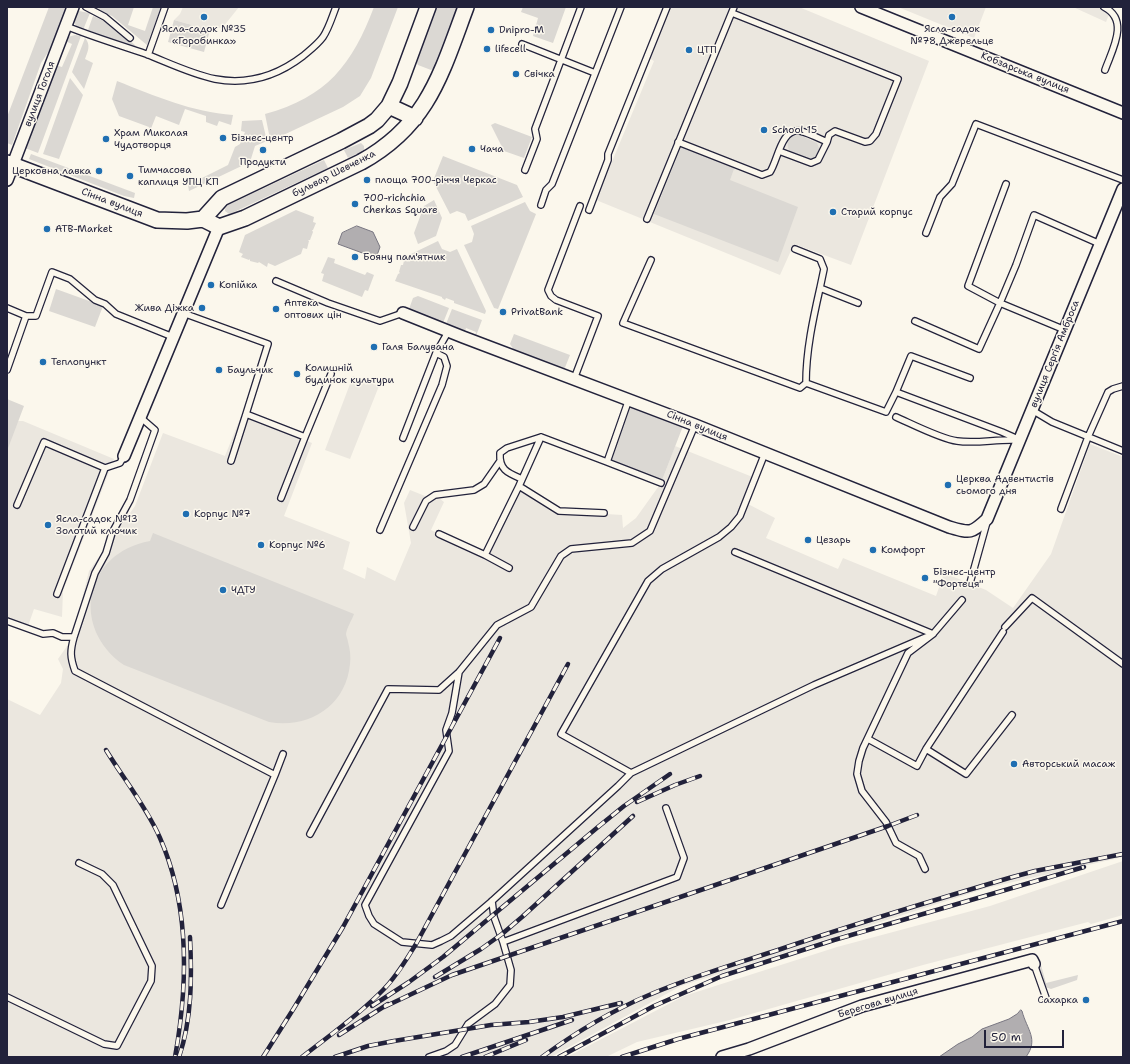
<!DOCTYPE html>
<meta charset="utf-8">
<style>
body{margin:0}
#map{position:relative;width:1130px;height:1064px;overflow:hidden;background:#fbf7ec;font-family:"Shantell Sans",sans-serif}
canvas{display:block}
.frame{position:absolute;inset:0;border:8px solid #22223b;pointer-events:none}
.scale{position:absolute;left:984px;top:1030px;width:80px;height:18px;box-sizing:border-box;border:2px solid #22223b;border-top:0;padding-left:5px;font-size:12px;line-height:14px;white-space:nowrap;color:#22223b;-webkit-text-stroke:3px #fbf7ec;paint-order:stroke}
</style>
<div id="map">
<canvas width="1130" height="1064"></canvas>
<div class="frame"></div>
<div class="scale">50 m</div>
</div>
<script>
const c = document.querySelector('canvas').getContext('2d');
c.lineJoin = 'round';
function paint(path, color) { c.fillStyle = color; c.fill(path, 'evenodd'); }
function strokePath(path, color, width, dash) { c.strokeStyle = color; c.lineWidth = width; c.lineCap = dash ? 'butt' : 'round'; c.setLineDash(dash || []); c.stroke(path); }
function drawText(font, color, halo, rows, align = 'center') {
  c.font = font + ' "Shantell Sans",sans-serif'; c.lineWidth = 3; c.setLineDash([]); c.textBaseline = 'middle'; c.strokeStyle = halo; c.fillStyle = color; for (const [text, x, y, turn = 0] of rows) {
    c.save(); c.translate(x, y); c.rotate((+turn || 0) * Math.PI / 180); c.textAlign = isNaN(turn) ? turn : align; if (halo) c.strokeText(text, 0, 0); c.fillText(text, 0, 0); c.restore();
  }
}
paint(new Path2D(`
 M183 7H239L223 27 210 30 174 20 180 14Z
 M662 7H799L929 61 851 265 794 244 780 275 596 200 654 61 644 55Z
 M898 7H986L974 38Z
 M1073 7H1112L1106 22Z
 M353 376 379 386 350 459 325 450Z
 M241 416 312 443 284 516 350 542 343 569 365 579 367 567 395 581 411 543 404 503 410 490 430 498 435 495 444 502 431 530 485 555 519 486 559 511 622 515 623 528 636 518 661 483 675 446 755 478 746 503 775 518 766 538 838 569 843 558 936 596 944 573 986 590 1013 608 1051 554 1090 444 1123 457V857L987 888 681 986 551 1057H7V699L40 715 61 683 63 669 58 659 72 639 89 571 135 506 163 433 225 456Z
 M16 421H23L114 459 63 591 62 617 34 609 27 629 7 621V443Z
 M1123 861V915L1091 924 1088 922 923 965 730 1020 637 1042 606 1057H567L684 996 837 947 990 906Z`), '#ebe7df');
paint(new Path2D(`
 M49 7H67L54 43 41 63 12 145 7 143V117Z
 M97 7H134L128 25 145 31 153 7H161L147 45 112 16 96 10Z
 M374 7H398L371 78 360 96 343 107 277 138 276 137 270 139 265 114C327 97 352 65 374 7Z
 M434 7H459L436 67 431 70 418 65 415 59Z
 M523 7H566L553 43 533 36 538 18 521 12Z
 M79 11 90 13 83 30 76 26C73 20 74 15 79 11Z
 M93 16 113 25 137 47 134 48 88 30Z
 M174 20 210 30 204 52 168 42Z
 M75 35 81 36 38 153 25 148 55 65 62 67 72 44 65 41 68 37Z
 M85 38C91 45 88 51 85 59L93 63 84 89 72 72Z
 M70 78 83 95 59 159 43 154Z
 M117 81C155 96 192 112 233 115L231 125 219 121 217 126 206 122V116L185 109 179 125 156 116 150 131 148 133 149 127 119 116 112 99Z
 M262 120 267 141 255 146 250 162 189 191 188 185 228 165 235 147 240 144 245 132 241 131 242 121Z
 M495 123 532 137 524 158 504 151 491 125Z
 M796 135H800L817 143 820 150 817 157 810 160C800 157 785 155 788 141L793 136Z
 M361 143 364 146V150L348 158 344 150Z
 M682 145 735 166 730 180 798 207 778 262 654 214Z
 M31 154 135 193 134 198 124 196 29 159Z
 M443 156 517 185 523 197 468 221 465 214 457 211 450 214 433 181Z
 M324 160 328 168 232 213 229 214 225 211V209L228 205Z
 M434 200 442 218 436 236 418 244 414 233 424 206Z
 M525 202 530 211 536 214 498 309 494 308 464 245 472 242 474 234 471 226Z
 M296 210 314 217 313 222 316 223 313 230H312L313 232 310 240H308L309 241 307 249 303 248 301 254 275 266 268 263 267 267 259 262 258 263 250 261V259L249 260 241 257 243 254 239 252 245 235Z
 M438 241 442 249 450 252 457 249 486 311 485 314 454 303V301L446 298 445 300 442 298V297L395 281 398 274 400 273 399 272 401 265H403L405 256 408 257 409 255Z
 M328 257 335 259 334 263 365 275 367 272 374 275 368 291 365 290 362 297 322 281 324 274 321 273Z
 M56 289 103 306 95 327 49 311Z
 M418 296 449 308 443 323 409 309 413 298Z
 M452 309 482 320 476 336 475 335 476 332 466 328 465 331 446 324Z
 M514 334 570 355 564 370 514 350 510 344Z
 M7 399 24 406 7 451Z
 M627 405 683 426 661 483 607 462Z
 M153 533 354 614C352 620 347 627 346 634 346 636 348 640 348 642 350 649 351 657 350 664 346 706 309 729 269 722L124 665C70 628 84 553 150 541Z
 M1041 965 1046 983 1078 975 1077 980 1051 989 1045 987 1036 966Z`), '#dbd8d3');
const water = new Path2D(`
 M357 226 373 232 380 247 376 258 338 244 342 233Z
 M1021 1010 1022 1011C1027 1030 1039 1039 1026 1057H939L958 1044 972 1037 982 1029 1009 1019 1017 1014Z`);
paint(water, '#b1aeb0');
strokePath(water, '#787681', 1);
const service = new Path2D(`
 M86 7 105 17 130 38
 M1104 7C1130 20 1112 50 1105 70
 M66 26C93 37 120 45 146 54 169 63 191 74 215 79 247 85 277 76 303 56 310 50 317 45 323 37 329 28 332 17 336 7
 M522 44 595 73
 M148 55 165 7
 M678 142 762 175 770 172C778 160 781 128 800 131 809 133 818 138 827 142L829 135 835 131 865 142 870 141 876 134 898 79 732 13
 M779 151 811 163 818 160 827 142
 M525 170 537 139 535 129 581 7
 M1006 184 968 286 1000 303 1016 265 1034 215 1100 244
 M541 205 546 190 552 184 621 7
 M589 210 608 160V154L667 7
 M647 219 734 7
 M926 233 940 197 952 184 976 124 1123 180
 M795 249 820 259 824 269 820 288
 M651 260 623 323 800 388 806 383 886 412 896 392 1002 432 1020 440
 M276 281 328 303 380 321 403 313
 M7 308 26 316 7 370
 M183 313 268 344 246 414 305 437 331 374
 M26 316H36L52 272 70 279 95 300 105 304 116 314 173 337
 M915 321 979 349 1000 303 1065 330
 M574 379 598 316 556 300 551 296 548 290 580 206
 M806 383C806 351 813 319 820 288L858 303
 M896 392 911 356 970 378
 M629 399 607 462 661 483
 M1032 410 1052 422 1123 451
 M896 417C912 424 941 439 957 441 976 444 996 439 1016 440
 M403 438 436 353 448 332
 M231 461 246 414
 M522 479C508 473 499 470 500 453L507 448 541 437
 M281 498 305 437
 M17 505 44 442 105 468 120 463 124 456
 M1061 509 1088 437 1108 392 1113 389 1123 386
 M604 513 559 511 519 486 541 437 607 462
 M413 527 426 501 435 495 474 490 484 484 500 461
 M380 530 442 385 447 366 444 357 436 353
 M439 534 485 555
 M735 552 933 634
 M509 568 485 555 519 486
 M970 583 987 522
 M57 594 105 468
 M7 621 43 634 53 633 62 637H74L95 573 106 553 112 533 130 500 155 430 140 417
 M1005 627 1032 598 1123 664
 M74 637C70 651 70 657 75 671L275 775 221 905
 M459 672 452 713 446 730 449 751 365 905 369 916 374 924 402 942 432 945 441 941 451 936 492 901 618 786 631 773 561 734 648 581 662 569 719 537 731 527 740 516 765 453
 M868 739 917 766 926 749 1003 632
 M926 749 966 774 1012 715
 M631 773 814 685 933 634
 M275 775 283 754
 M310 834 388 689 439 690 459 672 497 625 531 607 561 556 571 549 632 543 650 531 695 425
 M925 869 919 856 896 843 886 822 862 791 857 774 859 761 863 748 908 653 933 634 962 600
 M492 901 494 917 503 942 677 877 684 858 666 808
 M1034 964 1046 998
 M7 997 104 1044 117 1046 151 981 152 966 113 885 102 874 79 863
 M429 1057 446 1051 455 1045 468 1024 495 1004 510 985 511 970 503 942`);
const minor = new Path2D(`
 M861 7 1123 113
 M7 180 73 7
 M403 313 463 337 695 425 949 527C970 533 971 534 987 519L1123 189
 M124 456 219 227
 M722 1057 749 1049 862 1006 1032 960 1034 964`);
const secondary = new Path2D(`
 M389 106 415 118
 M7 163 157 220 187 221 203 219 219 227 245 218 361 162C428 125 441 74 466 7
 M203 219 222 198 341 141 369 126 377 120 389 106 400 83 428 7`);
strokePath(service, '#22223b', 8);
strokePath(minor, '#22223b', 14);
strokePath(secondary, '#22223b', 18);
strokePath(service, '#fbf7ec', 5.5);
strokePath(minor, '#fbf7ec', 11);
strokePath(secondary, '#fbf7ec', 15);
const rail = new Path2D(`
 M106 750C123 778 147 808 160 838 190 906 188 985 175 1057
 M637 802 675 785 700 776
 M435 977 481 949 502 934 522 917 633 816
 M372 1006 409 982 443 957 598 827 624 806 670 774
 M384 1007 452 975 888 826 917 815
 M339 1035 388 1004
 M179 1057C192 1019 192 977 190 937
 M263 1057 294 1008 343 927 500 638
 M302 1057C330 1035 359 1015 383 990 397 976 406 960 416 944L568 664
 M335 1057 368 1046 394 1041 491 1025 529 1022 563 1017 621 1003
 M462 1057 572 1020
 M485 1057 526 1040
 M542 1057C575 1033 611 1011 649 995 691 977 735 964 778 950 854 924 931 901 1009 878L1035 871 1123 854
 M559 1057 654 1006 722 976 834 940 1084 867
 M622 1057 678 1039 1123 921`);
strokePath(rail, '#22223b', 4.5);
strokePath(rail, '#fbf7ec', 3, [9]);
for (const [x, y, r, color] of [
 [204,17,4,"#1f6fb2"],
 [952,17,4,"#1f6fb2"],
 [491,30,4,"#1f6fb2"],
 [487,49,4,"#1f6fb2"],
 [689,50,4,"#1f6fb2"],
 [516,74,4,"#1f6fb2"],
 [764,130,4,"#1f6fb2"],
 [223,138,4,"#1f6fb2"],
 [106,139,4,"#1f6fb2"],
 [472,149,4,"#1f6fb2"],
 [263,150,4,"#1f6fb2"],
 [99,171,4,"#1f6fb2"],
 [130,176,4,"#1f6fb2"],
 [367,180,4,"#1f6fb2"],
 [355,204,4,"#1f6fb2"],
 [833,212,4,"#1f6fb2"],
 [47,229,4,"#1f6fb2"],
 [355,257,4,"#1f6fb2"],
 [211,285,4,"#1f6fb2"],
 [202,308,4,"#1f6fb2"],
 [276,309,4,"#1f6fb2"],
 [503,312,4,"#1f6fb2"],
 [374,347,4,"#1f6fb2"],
 [43,362,4,"#1f6fb2"],
 [219,370,4,"#1f6fb2"],
 [297,374,4,"#1f6fb2"],
 [948,485,4,"#1f6fb2"],
 [186,514,4,"#1f6fb2"],
 [48,525,4,"#1f6fb2"],
 [808,540,4,"#1f6fb2"],
 [261,545,4,"#1f6fb2"],
 [873,550,4,"#1f6fb2"],
 [925,578,4,"#1f6fb2"],
 [223,590,4,"#1f6fb2"],
 [1014,764,4,"#1f6fb2"],
 [1086,1000,4,"#1f6fb2"]
]) { const dot = new Path2D(); dot.arc(x, y, r, 0, 2 * Math.PI); c.fillStyle = color; c.fill(dot); strokePath(dot, '#fbf7ec', 1.5); }
drawText('10px', '#22223b', '#fbf7ec', [
 ["Ясла-садок №35",204,29,"center"],
 ["«Горобинка»",204,41,"center"],
 ["Ясла-садок",952,29,"center"],
 ["№78 Джерельце",952,41,"center"],
 ["Dnipro-M",499,30],
 ["lifecell",495,49],
 ["ЦТП",697,50],
 ["Свічка",524,74],
 ["School 15",772,130],
 ["Храм Миколая",114,133],
 ["Чудотворця",114,145],
 ["Бізнес-центр",231,138],
 ["Чача",480,149],
 ["Продукти",263,162,"center"],
 ["Тимчасова",138,170],
 ["каплиця УПЦ КП",138,182],
 ["Церковна лавка",91,171,"right"],
 ["площа 700-річчя Черкас",375,180],
 ["700-richchia",363,198],
 ["Cherkas Square",363,210],
 ["Старий корпус",841,212],
 ["ATB-Market",55,229],
 ["Бояну пам'ятник",363,257],
 ["Копійка",219,285],
 ["Аптека",284,303],
 ["оптових цін",284,315],
 ["Жива Діжка",194,308,"right"],
 ["PrivatBank",511,312],
 ["Галя Балувана",382,347],
 ["Теплопункт",51,362],
 ["Колишній",305,368],
 ["будинок культури",305,380],
 ["Баульчик",227,370],
 ["Церква Адвентистів",956,479],
 ["сьомого дня",956,491],
 ["Корпус №7",194,514],
 ["Ясла-садок №13",56,519],
 ["Золотий ключик",56,531],
 ["Цезарь",816,540],
 ["Корпус №6",269,545],
 ["Комфорт",881,550],
 ["Бізнес-центр",933,572],
 ["\"Фортеця\"",933,584],
 ["ЧДТУ",231,590],
 ["Авторський масаж",1022,764],
 ["Сахарка",1078,1000,"right"]
], 'left');
drawText('10px', '#22223b', '#fbf7ec', [
 ["Кобзарська вулиця",1025,73,22],
 ["вулиця Гоголя",40,94,-69],
 ["бульвар Шевченка",334,174,-27],
 ["Сінна вулиця",112,203,21],
 ["вулиця Сергія Амброса",1055,354,-68],
 ["Сінна вулиця",697,426,22],
 ["Берегова вулиця",878,1003,-17]
]);
</script>
